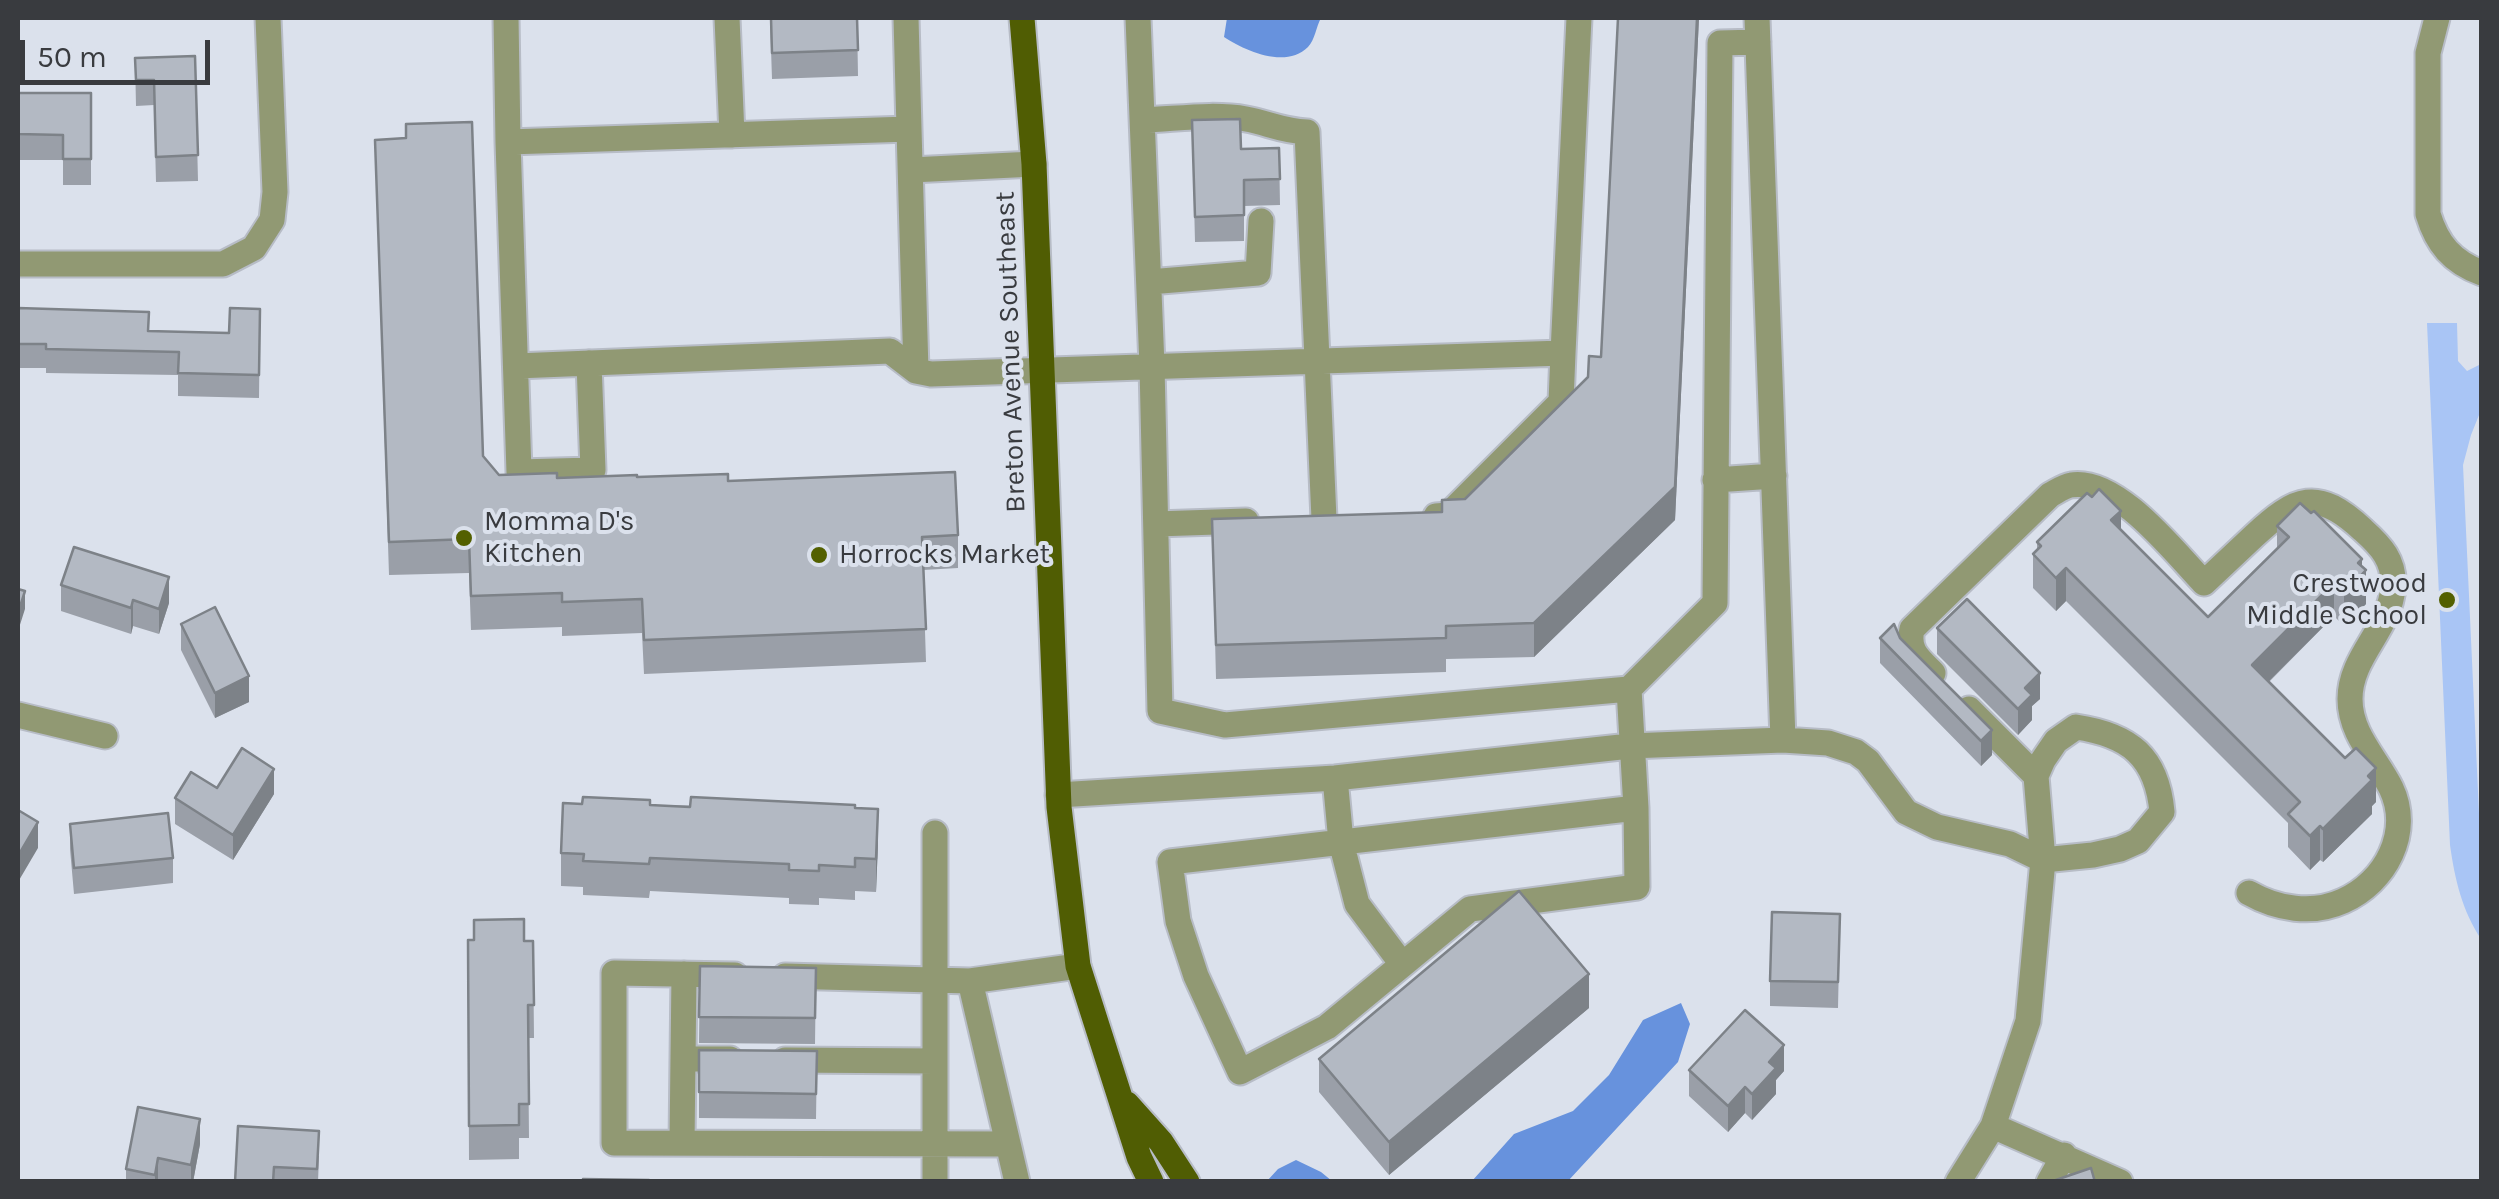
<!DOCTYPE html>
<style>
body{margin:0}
#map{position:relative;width:2499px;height:1199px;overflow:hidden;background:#dbe1ec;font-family:Karla,sans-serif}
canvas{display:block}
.frame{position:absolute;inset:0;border:20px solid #393b3f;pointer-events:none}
.scale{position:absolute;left:20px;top:40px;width:190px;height:45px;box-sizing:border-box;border:5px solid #393b3f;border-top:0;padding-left:12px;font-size:30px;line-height:35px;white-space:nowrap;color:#393b3f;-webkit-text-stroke:8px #dbe1ec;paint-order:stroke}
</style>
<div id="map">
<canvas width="2499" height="1199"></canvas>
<div class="frame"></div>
<div class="scale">50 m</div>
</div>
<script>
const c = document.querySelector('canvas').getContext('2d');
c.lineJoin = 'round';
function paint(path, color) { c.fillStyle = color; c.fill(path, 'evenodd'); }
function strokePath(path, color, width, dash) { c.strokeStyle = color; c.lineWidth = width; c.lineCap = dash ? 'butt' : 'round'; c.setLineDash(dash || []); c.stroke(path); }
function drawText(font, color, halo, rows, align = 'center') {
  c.font = font + ' Karla,sans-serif'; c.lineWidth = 8; c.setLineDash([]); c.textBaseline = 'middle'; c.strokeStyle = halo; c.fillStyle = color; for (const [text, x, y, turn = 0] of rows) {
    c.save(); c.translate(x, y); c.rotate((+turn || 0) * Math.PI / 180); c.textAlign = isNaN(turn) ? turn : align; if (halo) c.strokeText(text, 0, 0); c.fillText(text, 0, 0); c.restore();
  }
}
paint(new Path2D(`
 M2427 323H2457L2458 361 2467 371 2481 364V410L2471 435 2463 465 2481 857V939C2462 910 2455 880 2450 845Z`), '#a9c5f5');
paint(new Path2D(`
 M1227 18H1321C1316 27 1315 40 1308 47 1286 69 1245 51 1224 37Z
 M1681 1003 1690 1024 1678 1062 1568 1181H1472L1514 1134 1573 1111 1609 1075 1643 1020Z
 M1296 1160 1321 1172 1332 1181H1267L1278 1169Z`), '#6792dd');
const minor = new Path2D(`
 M506 18 508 142
 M727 18 732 135
 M906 18 909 129
 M1138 18 1152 366 1160 711 1225 725 1629 689 1715 603 1720 43 1758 42
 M1757 18 1783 740
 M2437 18 2428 53V214C2437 244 2452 262 2482 273
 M1143 120C1176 119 1213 113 1246 119 1268 123 1282 131 1307 132L1324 519
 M911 170 1034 164
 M18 264H223L254 248 272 220 275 192 268 18
 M1149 282 1258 273 1261 221
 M589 363 593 470 519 472 508 142 909 129 916 371
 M516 366 890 351 916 371 931 374 1563 353 1579 18
 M1715 480 1774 476
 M1436 516 1448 515 1561 402 1563 353
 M1156 524 1246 521
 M1933 673C1919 659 1907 651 1912 629L2050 495C2056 492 2064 486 2071 485 2117 477 2175 553 2204 583 2221 567 2237 552 2254 536 2296 497 2317 487 2363 530 2381 546 2395 561 2393 587 2390 630 2350 656 2350 699 2350 734 2376 758 2391 788 2412 832 2386 882 2343 901 2312 915 2277 909 2249 893
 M1629 689 1636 808
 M1969 709 2036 776
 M18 715 105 736
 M1335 778 1341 842 1357 904 1402 964
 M1058 795 1335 778 1630 746 1783 740 1828 743 1856 752 1868 761 1906 812 1937 827 2010 844 2043 860 2093 855 2120 849 2138 841 2162 812C2157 757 2130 735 2076 727L2056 741 2043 760 2036 776 2043 860 2028 1021 1993 1126 1958 1182
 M1636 808 1637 887 1470 909 1327 1027 1240 1072 1196 976 1178 921 1170 862Z
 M935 833V1181
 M735 975 614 973V1143L1008 1144
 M785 976 970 981
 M684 1059H730
 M785 1060 935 1061
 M1993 1126 2120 1182
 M682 1143 684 974
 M1017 1182 970 981 1078 966
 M2049 1182 2064 1155`);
const major = new Path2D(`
 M1022 18 1034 164 1059 807 1078 966 1139 1157 1151 1182
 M1127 1104 1161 1142 1187 1182`);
strokePath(minor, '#b7bcc6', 29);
strokePath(major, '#b7bcc6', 29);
strokePath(minor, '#919973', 25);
strokePath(major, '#505d03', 25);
paint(new Path2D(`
 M770 18H857L858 76 772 79Z
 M1618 18H1699L1675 520 1534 657 1446 659V672L1216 679 1212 519 1442 512 1465 499 1588 377 1601 357Z
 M195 56 198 181 156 182 154 105 136 106 135 58Z
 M18 93H91V185H63V160H18Z
 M1192 120 1241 149 1279 148 1280 205 1244 206V241L1195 242Z
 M375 140 483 456 499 475 557 478 637 477 728 481 958 535V568L923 570 926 662 644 674 642 633 562 636V627L471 630 469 573 389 575Z
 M18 308 149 331 229 333 260 309 259 398 178 396V375L46 373V368H18Z
 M2277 526 2362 566 2366 604 2344 626 2334 616 2269 682 2376 802 2372 806V814L2323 862 2320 860 2310 870 2288 847V823L2066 601 2056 611 2033 588V554L2037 550V542L2121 530 2208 617 2277 549Z
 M61 585 169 603 159 634 133 626 131 634 61 611Z
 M181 624 249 702 215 718 181 650Z
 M1937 628 2040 699 2032 706V720L2018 735 1937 654Z
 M1880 638H1900L1992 730V755L1981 766 1880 663Z
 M217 788 274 794 233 860 175 824V798Z
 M650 805 855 808 878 843 876 892 855 891V900L819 898V905L789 904V898L650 891 649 898 583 895V887L561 886V853Z
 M70 824 173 858V883L74 894 70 849Z
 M1840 914 1838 1008 1770 1006V981Z
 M468 940 533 941 534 1038H528L529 1138H519V1159L469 1160Z
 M700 966 816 968 815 1044 699 1043Z
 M1589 1008 1389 1175 1319 1092V1059Z
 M699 1050 817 1051 816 1119 699 1118Z
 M1689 1070 1784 1071 1776 1080V1094L1752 1120 1745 1113 1728 1132 1689 1096Z
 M238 1126 319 1156 318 1182H235Z
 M200 1144 193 1182H126V1169Z`), '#9a9fa8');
paint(new Path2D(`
 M1697 18H1699L1675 520 1534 657V623Z
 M2121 511V544L2111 520Z
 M2362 559V574L2366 570V604L2344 626V593L2358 563Z
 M2066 568V601L2056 611V578Z
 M169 577V603L159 634V609Z
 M2334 583V616L2252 698V665Z
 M25 591V609L18 631V613Z
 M133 600V626L131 634V608Z
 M2040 673V699L2032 706V720L2018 735V709L2025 688Z
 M249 676V702L215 718V693Z
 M1992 730V755L1981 766V741Z
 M2376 768V802L2372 806V814L2323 862V829Z
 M274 769V794L233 860V835Z
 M878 809V843L876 892V859Z
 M38 822V848L18 882V856Z
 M2320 826V860L2310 870V836Z
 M1589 974V1008L1389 1175V1142Z
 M1784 1045V1071L1776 1080V1094L1752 1120V1094L1769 1062Z
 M1745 1087V1113L1728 1132V1106Z
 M200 1119V1144L193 1182H191V1165Z
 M158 1158V1182H155V1175Z`), '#7d8288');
const building = new Path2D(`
 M771 18H857L858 50 772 53Z
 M1618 18H1697L1675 487 1534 623 1446 626V638L1216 645 1212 519 1442 512V500L1465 499 1588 377 1589 356 1601 357Z
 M195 56 198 155 156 157 154 80H136L135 58Z
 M18 93H91V159H63V135L18 134Z
 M1240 119 1241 149 1279 148 1280 179 1244 180V215L1195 217 1192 120Z
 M472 122 483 456 499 475 557 473V478L637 475V477L728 474V481L955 472 958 535 922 537 926 629 644 640 642 599 562 602V593L471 596 469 539 389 542 375 140 406 138V124Z
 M18 308 149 312 148 331 229 333 230 308 260 309 259 375 178 373 179 352 46 349V344H18Z
 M2099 489 2121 511 2111 520 2208 617 2289 537 2277 526 2300 503 2311 513 2314 511 2362 559 2358 563 2366 570 2344 593 2334 583 2252 665 2345 758 2356 748 2376 768 2368 776 2372 780 2323 829 2320 826 2310 836 2288 814 2300 802 2066 568 2056 578 2033 554 2041 546 2037 542 2087 493 2092 497Z
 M74 547 169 577 159 609 133 600 131 608 61 585Z
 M18 589 25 591 18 613Z
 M1967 599 2040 673 2025 688 2032 695 2018 709 1937 628Z
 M215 607 249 676 215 693 181 624Z
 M1894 624 1900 638 1992 730 1981 741 1880 638Z
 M242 748 274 769 233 835 175 798 191 772 217 788Z
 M583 797 650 800V805L690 807 691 797 855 805V808L878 809 876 859 855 858V867L819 865V871L789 870V864L650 858 649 864 583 861 584 854 561 853 563 803 582 804Z
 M18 810 38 822 18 856Z
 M168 813 173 858 74 868 70 824Z
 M1519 891 1589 974 1389 1142 1319 1059Z
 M1772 912 1840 914 1838 982 1770 981Z
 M524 919V941H533L534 1005H528L529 1104H519V1125L469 1126 468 940H474V920Z
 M700 966 816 968 815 1018 699 1017Z
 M1745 1010 1784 1045 1769 1062 1776 1068 1752 1094 1745 1087 1728 1106 1689 1070Z
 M699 1050 817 1051 816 1094 699 1092Z
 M138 1107 200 1119 191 1165 158 1158 155 1175 126 1169Z
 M238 1126 319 1131 317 1169 274 1167 273 1182H235Z
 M2091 1168 2095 1182H2050Z
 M583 1179 649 1180V1182H583Z`);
paint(building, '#b3b9c3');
strokePath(building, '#7d8288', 2.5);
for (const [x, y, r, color] of [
 [464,538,10,"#536000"],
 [819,555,10,"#536000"],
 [2447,600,10,"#536000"]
]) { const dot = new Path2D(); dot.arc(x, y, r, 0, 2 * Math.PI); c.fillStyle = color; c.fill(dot); strokePath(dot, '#dbe1ec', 4); }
drawText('28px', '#393b3f', '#dbe1ec', [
 ["Breton Avenue Southeast",1011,352,-92]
]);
drawText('28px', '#393b3f', '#dbe1ec', [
 ["Momma D's",484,522],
 ["Kitchen",484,554],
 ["Horrocks Market",839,555],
 ["Crestwood",2427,584,"right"],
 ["Middle School",2427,616,"right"]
], 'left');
</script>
